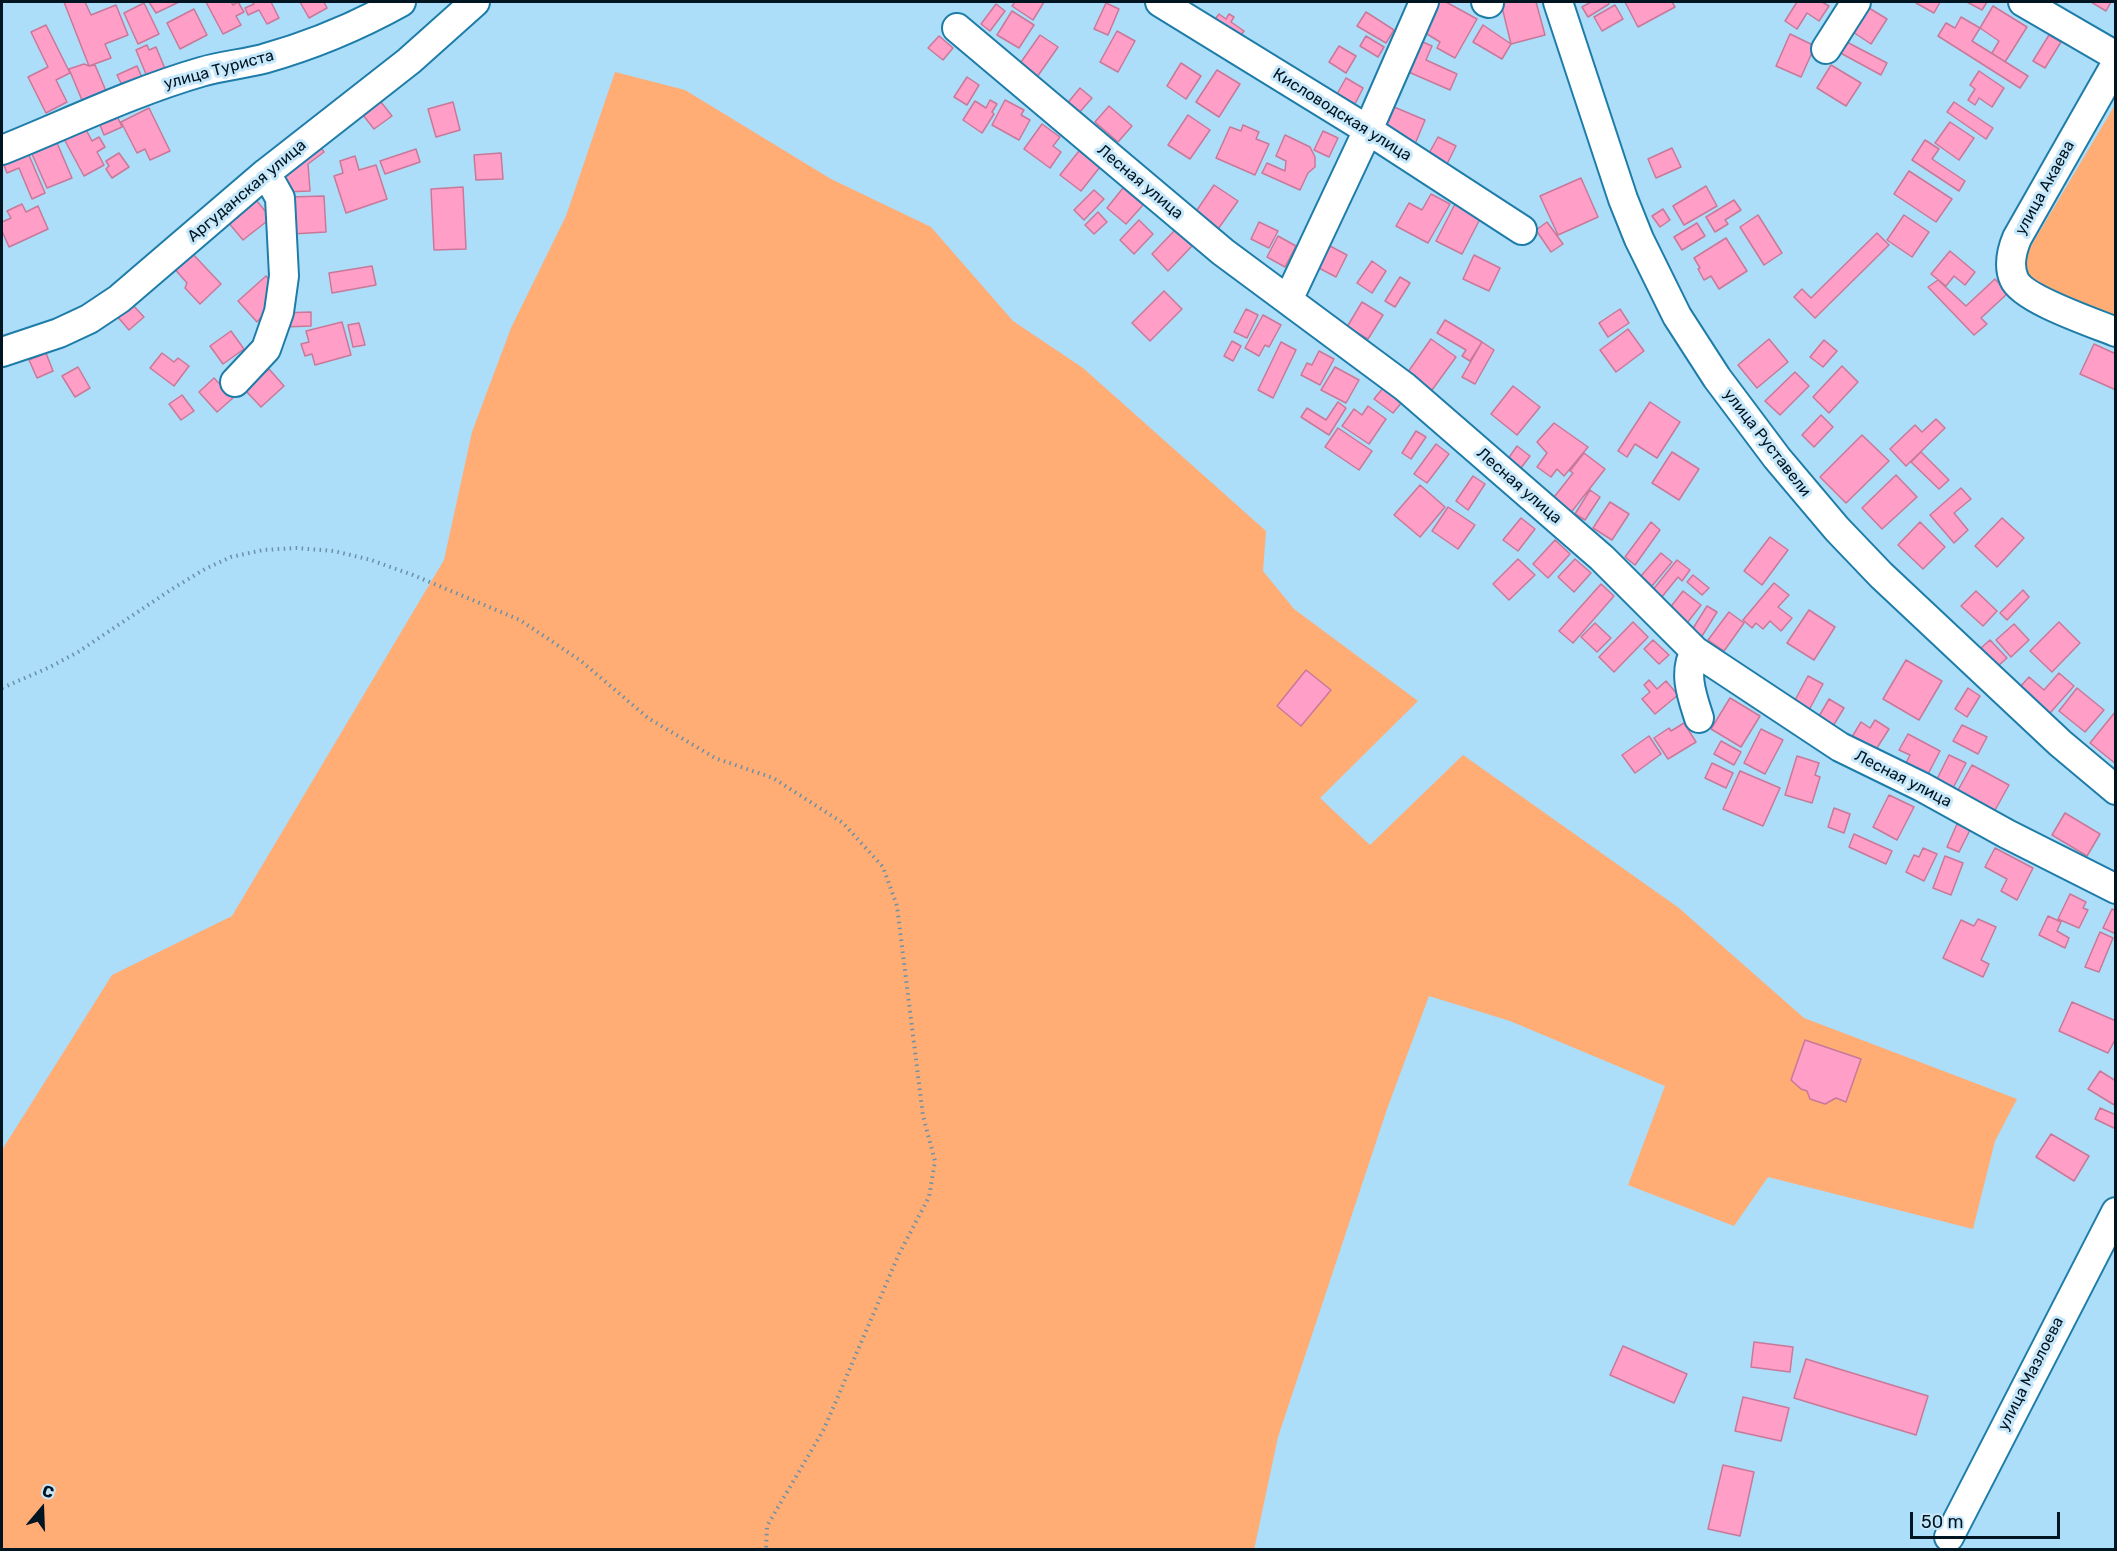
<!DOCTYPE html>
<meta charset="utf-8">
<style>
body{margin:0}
#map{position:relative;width:2117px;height:1551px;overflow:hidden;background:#acddf9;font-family:Rubik,sans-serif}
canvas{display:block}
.frame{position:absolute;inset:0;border:3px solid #001522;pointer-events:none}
.north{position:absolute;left:12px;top:1479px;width:60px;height:60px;-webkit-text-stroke:4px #c7e8fa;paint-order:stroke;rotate:19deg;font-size:16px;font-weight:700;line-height:24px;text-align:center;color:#001522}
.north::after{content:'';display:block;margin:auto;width:21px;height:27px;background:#001522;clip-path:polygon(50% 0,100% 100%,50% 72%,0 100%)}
.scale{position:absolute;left:1910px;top:1512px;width:150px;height:27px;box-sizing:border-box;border:3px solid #001522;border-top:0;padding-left:8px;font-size:18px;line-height:21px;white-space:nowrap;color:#001522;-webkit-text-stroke:4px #c7e8fa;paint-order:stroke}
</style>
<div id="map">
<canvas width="2117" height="1551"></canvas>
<div class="frame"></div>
<div class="north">С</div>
<div class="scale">50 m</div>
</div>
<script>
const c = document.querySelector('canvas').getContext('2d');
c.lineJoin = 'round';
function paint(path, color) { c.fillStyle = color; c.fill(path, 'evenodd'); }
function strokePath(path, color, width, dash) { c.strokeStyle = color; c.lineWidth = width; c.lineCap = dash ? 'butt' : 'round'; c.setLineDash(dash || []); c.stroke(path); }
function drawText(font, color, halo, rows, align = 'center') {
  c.font = font + ' Rubik,sans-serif'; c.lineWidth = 6; c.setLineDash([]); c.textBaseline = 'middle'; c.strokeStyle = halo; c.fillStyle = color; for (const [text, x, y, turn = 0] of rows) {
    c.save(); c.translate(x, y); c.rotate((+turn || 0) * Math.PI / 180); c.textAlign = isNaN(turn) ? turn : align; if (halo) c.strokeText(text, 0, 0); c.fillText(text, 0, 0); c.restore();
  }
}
paint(new Path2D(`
 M615 72 685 90 831 179 931 227 1013 321 1083 368 1266 531 1263 571 1294 609 1418 701 1320 798 1370 845 1463 755 1679 908 1804 1018 2017 1099 1995 1141 1973 1229 1768 1177 1734 1226 1628 1185 1665 1086 1510 1021 1429 996 1387 1109 1278 1437 1254 1550 2 1549V1150L112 975 232 916 444 560 472 432 511 328 566 216Z
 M2115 105V321L2027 282 2025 256Z`), '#ffac75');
const building = new Path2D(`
 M64 2H85L91 15 116 5 128 35 105 44 111 58 89 66Z
 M149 2H179L156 13Z
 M206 2H231L233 5 238 2 244 12 236 16 241 25 223 34Z
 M252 2H271L279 18 267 24 259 10 248 15 245 8 254 4Z
 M300 2H324L327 8 309 18Z
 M1015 2H1044L1033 20 1012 6Z
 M1439 2H1446L1477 19 1455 58 1437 48 1440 42 1422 31Z
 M1508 2H1536L1545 35 1511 44 1501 3Z
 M1591 2H1608L1609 4 1588 17 1582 7Z
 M1625 2H1672L1675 7 1638 27Z
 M1797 2H1822L1829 6 1819 21 1807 13 1797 29 1785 21Z
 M1917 2H1940L1934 13 1916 3Z
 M1967 2H1987L1982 10Z
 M2091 2H2111L2106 11Z
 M144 3 159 34 138 44 124 13Z
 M1106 3 1119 9 1108 35 1094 29Z
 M996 4 1005 11 990 31 981 24Z
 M1615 5 1623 19 1602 31 1594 17Z
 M1993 6 2027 27 2005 62 1992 53 1999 41 1980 28Z
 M1869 8 1887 19 1871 44 1853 32Z
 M194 9 207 35 180 49 167 23Z
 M1012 11 1034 25 1019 48 997 35Z
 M1366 12 1394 30 1386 43 1357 26Z
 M1219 14 1226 19 1229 14 1234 17 1231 22 1244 31 1238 39 1213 22Z
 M1961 17 1980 28 1972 41 2028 76 2020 88 1938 36 1946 23 1955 28Z
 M46 25 70 73 56 80 67 102 46 113 28 77 48 67 31 32Z
 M1483 25 1511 44 1502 59 1473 42Z
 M1117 31 1135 41 1118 72 1100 62Z
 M1790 34 1815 46 1801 77 1776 66Z
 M1040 35 1058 47 1037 77 1019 65Z
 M2049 35 2061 42 2045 68 2033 61Z
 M939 36 953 48 943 60 928 48Z
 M1366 36 1384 47 1378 57 1360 46Z
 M1841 39 1887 63 1881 75 1835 50Z
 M1418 40 1432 46 1426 60 1457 74 1450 90 1404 70Z
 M147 45 149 50 156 47 166 71 148 79 136 50Z
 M1339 46 1356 56 1346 73 1329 62Z
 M1181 63 1201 76 1186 99 1167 86Z
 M84 64 89 66 95 65 106 91 82 100 69 69Z
 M1831 65 1861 83 1846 106 1817 88Z
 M137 66 143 80 124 89 117 75Z
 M1217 70 1240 84 1219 117 1196 102Z
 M1979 71 2004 88 1992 107 1979 98 1975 105 1968 100 1975 89 1970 85Z
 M967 77 979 85 967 105 954 97Z
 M1346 78 1363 88 1355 104 1337 94Z
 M1080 88 1092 98 1078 114 1066 105Z
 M377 97 392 116 374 129 359 110Z
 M990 100 997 104 992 112 994 114 982 133 963 120 975 101 986 108Z
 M1005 100 1024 110 1021 115 1030 120 1019 140 992 125Z
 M453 102 460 130 436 137 428 109Z
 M1954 102 1993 128 1986 139 1947 112Z
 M1109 106 1132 126 1118 142 1095 122Z
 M1394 107 1425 120 1415 144 1384 132Z
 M149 108 170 151 150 160 145 149 137 153 121 122Z
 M1188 115 1210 130 1190 159 1168 145Z
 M118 118 122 127 104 135 100 125Z
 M1950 122 1974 138 1959 160 1935 143Z
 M1042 124 1060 137 1053 146 1061 152 1050 168 1024 149Z
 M1243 125 1259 132 1256 139 1269 144 1255 175 1216 158 1230 127 1241 131Z
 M84 126 92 141 99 137 105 147 97 152 104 165 84 176 63 137Z
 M1323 131 1338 138 1329 157 1314 150Z
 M1285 135 1310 147 1315 157V167L1308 173 1300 190 1262 173 1267 163 1285 171 1286 161 1276 156Z
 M1438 137 1456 146 1446 166 1427 157Z
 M1925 140 1939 149 1932 159 1965 181 1959 191 1912 160Z
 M316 141 324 152 308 164 310 191 285 192 284 164Z
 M57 143 72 178 47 188 32 154Z
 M1672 148 1681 167 1656 178 1648 159Z
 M416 149 420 162 385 174 380 161Z
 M1079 151 1100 167 1081 191 1060 175Z
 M28 153 45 193 32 199 19 168 7 173 3 163Z
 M119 153 129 167 112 178 106 169 109 166 106 161Z
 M501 153 503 179 476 180 474 155Z
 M355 156 359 170 376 165 387 199 346 213 334 176 343 173 340 161Z
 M1909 171 1952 199 1936 222 1894 194Z
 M1581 178 1598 217 1558 235 1540 196Z
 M1214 185 1238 201 1218 229 1195 213Z
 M1706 186 1717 206 1684 225 1673 206Z
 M463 187 466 249 434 250 431 189Z
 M1123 188 1143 205 1126 224 1107 208Z
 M1094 190 1104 199 1084 220 1074 210Z
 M1431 194 1450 204 1428 243 1396 226 1409 203 1422 210Z
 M324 196 326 232 292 234 290 197Z
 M256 200 271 218 243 240 228 222Z
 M1734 200 1741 210 1725 220 1728 224 1715 232 1706 217Z
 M22 204 26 212 38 206 48 229 9 247 2 231V222L11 218 7 211Z
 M1455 204 1481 217 1462 254 1436 241Z
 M1663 209 1670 220 1660 227 1652 216Z
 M1098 212 1107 222 1094 234 1085 225Z
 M1758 215 1782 253 1764 265 1740 227Z
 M1904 215 1929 232 1912 257 1887 240Z
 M1139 220 1153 234 1134 254 1120 240Z
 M1259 222 1278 231 1269 248 1251 239Z
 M1547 222 1563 244 1551 252 1536 230Z
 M1697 223 1705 236 1682 250 1674 237Z
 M1175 230 1192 246 1168 271 1152 254Z
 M1877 233 1889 245 1815 318 1794 297 1802 289 1811 298Z
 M1278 236 1296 246 1285 267 1267 257Z
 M1726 238 1747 271 1719 289 1711 276 1704 280 1698 269 1700 268 1694 258Z
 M1328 245 1347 255 1336 277 1317 267Z
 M189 250 221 284 200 304 185 288 187 283 172 266Z
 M1950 251 1975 272 1965 285 1954 276 1946 286 1931 274Z
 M1474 255 1500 268 1489 291 1463 279Z
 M1372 261 1386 271 1372 293 1357 283Z
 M372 266 376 285 332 293 329 273Z
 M266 276 279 290 271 306 257 322 238 301Z
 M1400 277 1410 283 1395 307 1385 301Z
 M1995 279 2008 293 1981 318 1987 324 1974 335 1928 287 1938 280 1966 306Z
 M1164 291 1182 309 1150 341 1132 323Z
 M130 302 144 317 129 330 116 315Z
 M1362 302 1383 315 1368 339 1347 327Z
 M1246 309 1258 315 1247 338 1234 332Z
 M1620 309 1629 323 1608 337 1599 323Z
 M311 312V326L283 327V313Z
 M1263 315 1281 325 1269 347 1265 345 1259 356 1245 348Z
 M1445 320 1482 342 1470 361 1462 356 1466 350 1437 333Z
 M342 322 351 355 315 365 312 354 305 356 301 344 309 342 306 331Z
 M359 323 365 345 353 347 348 325Z
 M1628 329 1644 351 1616 372 1600 350Z
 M231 331 244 349 223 364 210 346Z
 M1431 339 1456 357 1432 390 1408 372Z
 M1769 339 1788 362 1757 388 1738 365Z
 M1824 340 1837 351 1823 367 1810 357Z
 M1232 341 1241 346 1233 361 1224 356Z
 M1281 342 1296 350 1273 398 1258 390Z
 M1482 342 1494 350 1475 384 1462 377Z
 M2094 344 2116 354V390L2080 374Z
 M1319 351 1334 359 1320 385 1301 375 1307 363 1312 365Z
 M46 353 53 371 37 378 29 360Z
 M162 353 174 362 178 358 189 366 174 386 150 368Z
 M1842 366 1858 382 1829 413 1813 397Z
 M78 367 90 388 75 397 62 376Z
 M1335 367 1359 380 1346 403 1321 390Z
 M269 369 284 386 261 407 245 390Z
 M1795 372 1809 386 1780 415 1765 401Z
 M214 378 233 398 217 412 199 392Z
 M1513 386 1540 407 1517 435 1491 414Z
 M1383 388 1402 402 1393 413 1374 399Z
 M182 395 194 411 181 420 169 404Z
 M1338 402 1346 408 1329 435 1301 417 1307 408 1326 420Z
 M1650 402 1680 422 1657 458 1635 444 1627 457 1618 451Z
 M1368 406 1386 419 1369 444 1342 426 1354 409 1362 415Z
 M1821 415 1833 427 1814 447 1802 435Z
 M1936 419 1945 428 1906 466 1890 449 1915 425 1922 432Z
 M1554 423 1588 447 1564 476 1557 469 1551 477 1537 467 1547 453 1537 442Z
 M1338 428 1372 451 1359 470 1325 447Z
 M1416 431 1426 437 1411 459 1402 453Z
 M1862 435 1889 461 1846 503 1820 477Z
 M1436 444 1449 454 1427 483 1414 474Z
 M1517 446 1530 456 1521 468 1508 459Z
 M1672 452 1699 469 1679 500 1652 483Z
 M1921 452 1949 480 1939 489 1911 462Z
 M1584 453 1605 469 1569 515 1551 501 1573 473 1570 471Z
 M1896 475 1917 497 1882 529 1862 508Z
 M1473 476 1485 484 1468 510 1456 501Z
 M1420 485 1445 507 1420 537 1394 515Z
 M1961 488 1971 499 1954 513 1968 530 1954 543 1930 515Z
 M1590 490 1600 497 1585 520 1575 514Z
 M1610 502 1629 514 1612 540 1593 528Z
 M1448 507 1475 525 1458 549 1432 531Z
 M1521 518 1535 529 1518 551 1503 540Z
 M2002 518 2024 538 1997 567 1975 546Z
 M1651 522 1660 530 1635 565 1625 557Z
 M1920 522 1945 547 1923 569 1898 545Z
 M1770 537 1788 550 1762 585 1744 571Z
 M1555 540 1570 554 1548 578 1533 564Z
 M1661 553 1672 562 1652 586 1641 576Z
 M1518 559 1535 575 1509 600 1493 584Z
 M1575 559 1591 573 1574 592 1558 577Z
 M1677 560 1690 570 1682 581 1678 577 1661 598 1652 591Z
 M1693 575 1709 588 1702 595 1687 582Z
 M1774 583 1789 595 1778 607 1792 618 1781 631 1770 621 1763 629 1756 623 1752 628 1743 620Z
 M1601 584 1614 596 1573 643 1559 631Z
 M2023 590 2029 597 2007 620 2000 613Z
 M1683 591 1701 605 1687 623 1669 609Z
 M1976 591 1997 611 1983 626 1961 606Z
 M1707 606 1717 612 1702 636 1692 630Z
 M1809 610 1835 627 1814 660 1787 643Z
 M1729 612 1744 623 1724 651 1708 640Z
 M1633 622 1648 637 1614 672 1599 657Z
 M2059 622 2080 643 2052 672 2030 651Z
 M1595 623 1611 638 1597 652 1581 637Z
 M2014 624 2029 640 2011 657 1996 640Z
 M1653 640 1669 655 1659 664 1644 649Z
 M1990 640 2007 658 1998 666 1981 648Z
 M1906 660 1942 681 1919 720 1883 699Z
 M1306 670 1331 690 1301 726 1277 706Z
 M2059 673 2074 686 2050 713 2020 687 2029 677 2044 690Z
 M1808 676 1823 684 1809 710 1794 702Z
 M1649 680 1657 689 1666 681 1678 695 1655 714 1642 699 1650 692 1644 685Z
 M1968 688 1980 696 1967 717 1955 709Z
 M2077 688 2104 710 2085 732 2059 711Z
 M1730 698 1760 716 1741 747 1711 729Z
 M1829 699 1844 708 1833 726 1818 718Z
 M2116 711V764L2090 743Z
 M1875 720 1889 729 1875 751 1852 737 1861 722 1870 728Z
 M1684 723 1696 742 1668 759 1654 738 1669 728 1671 731Z
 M1962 725 1987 737 1978 754 1953 741Z
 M1761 729 1783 740 1765 774 1744 763Z
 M1908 734 1940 751 1927 776 1905 765 1910 755 1899 750Z
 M1649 736 1661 754 1635 773 1622 755Z
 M1721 741 1741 752 1734 765 1714 754Z
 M1949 755 1966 763 1953 788 1937 779Z
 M1797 756 1819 763 1815 775 1820 777 1812 803 1785 795Z
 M1712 763 1733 773 1726 788 1705 778Z
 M1972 765 2009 785 1994 812 1957 792Z
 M1740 771 1780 788 1763 826 1723 809Z
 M1889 795 1914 807 1897 840 1873 827Z
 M1834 808 1850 814 1844 833 1828 827Z
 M2065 813 2100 834 2087 856 2052 835Z
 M1957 824 1970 830 1959 852 1947 847Z
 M1854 834 1892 851 1886 864 1849 847Z
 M1923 848 1937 854 1924 881 1906 872 1914 855 1919 857Z
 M1995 848 2033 868 2017 900 2001 891 2007 879 1985 867Z
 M1945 856 1963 863 1951 895 1933 888Z
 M2070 894 2086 902 2083 908 2088 910 2079 928 2058 919Z
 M2112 909 2116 911V934L2103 928Z
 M2048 916 2061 922 2057 931 2069 938 2065 948 2039 935Z
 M1978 919 1996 927 1981 960 1989 964 1983 977 1943 958 1961 920 1974 926Z
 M2100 932 2113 938 2099 972 2085 967Z
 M2072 1002 2116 1021V1038L2108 1053 2059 1031Z
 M1805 1040 1861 1059 1846 1102 1836 1098 1825 1104 1810 1099 1807 1091 1801 1089 1791 1080Z
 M2100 1071 2116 1081V1106L2088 1089Z
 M2100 1108 2116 1115V1129L2095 1119Z
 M2051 1134 2089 1156 2074 1181 2036 1157Z
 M1754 1342 1793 1347 1790 1372 1751 1367Z
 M1623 1346 1687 1374 1674 1403 1610 1375Z
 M1806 1359 1928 1396 1916 1435 1794 1398Z
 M1743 1397 1789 1408 1781 1441 1735 1431Z
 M1723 1465 1754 1472 1740 1536 1708 1529Z`);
paint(building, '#ff9ec6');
strokePath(building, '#c8799a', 1.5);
const minor = new Path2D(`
 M1160 2 1368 130 1522 230
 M1486 2 1489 3
 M1558 2 1623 199 1639 239 1677 316 1717 378 1777 458 1837 529 1881 575 2060 743 2116 790
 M2023 2 2116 56
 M957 28 1223 252 1405 387 1602 558 1695 651 1840 747 1922 787 2007 834 2116 889
 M1826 49 1856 2
 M2116 64 2017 238C2012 250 2008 265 2014 279 2022 299 2094 323 2116 332
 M2 150C67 124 132 92 201 72 221 66 243 64 263 59 313 45 356 27 401 2
 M1288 300 1368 130 1424 2
 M2 352 59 333 89 319 119 299 266 173 409 61 475 2
 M235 382 266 349 279 312 284 276 280 198 266 173
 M1695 651C1683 673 1692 696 1699 718
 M1949 1537 2116 1212`);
strokePath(minor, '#1e7da8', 32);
strokePath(new Path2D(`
 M2 688 50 667 78 652 172 589 205 569 231 557 263 550 296 548 334 551 371 560 413 575 520 620 581 661 648 718 715 758 773 778 843 823 883 867 897 906 923 1116 935 1161 929 1197 899 1254 824 1429 767 1526 766 1550`), '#6a91a7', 4, [1.5, 4.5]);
strokePath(minor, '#fff', 28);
drawText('16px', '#001522', '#c7e8fa', [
 ["улица Туриста",219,70,-15],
 ["Кисловодская улица",1342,115,32],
 ["Лесная улица",1140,182,40],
 ["улица Акаева",2045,188,-61],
 ["Аргуданская улица",247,191,-40],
 ["улица Руставели",1767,443,52],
 ["Лесная улица",1519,486,41],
 ["Лесная улица",1903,779,27],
 ["улица Мазлоева",2031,1374,-63]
]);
</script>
